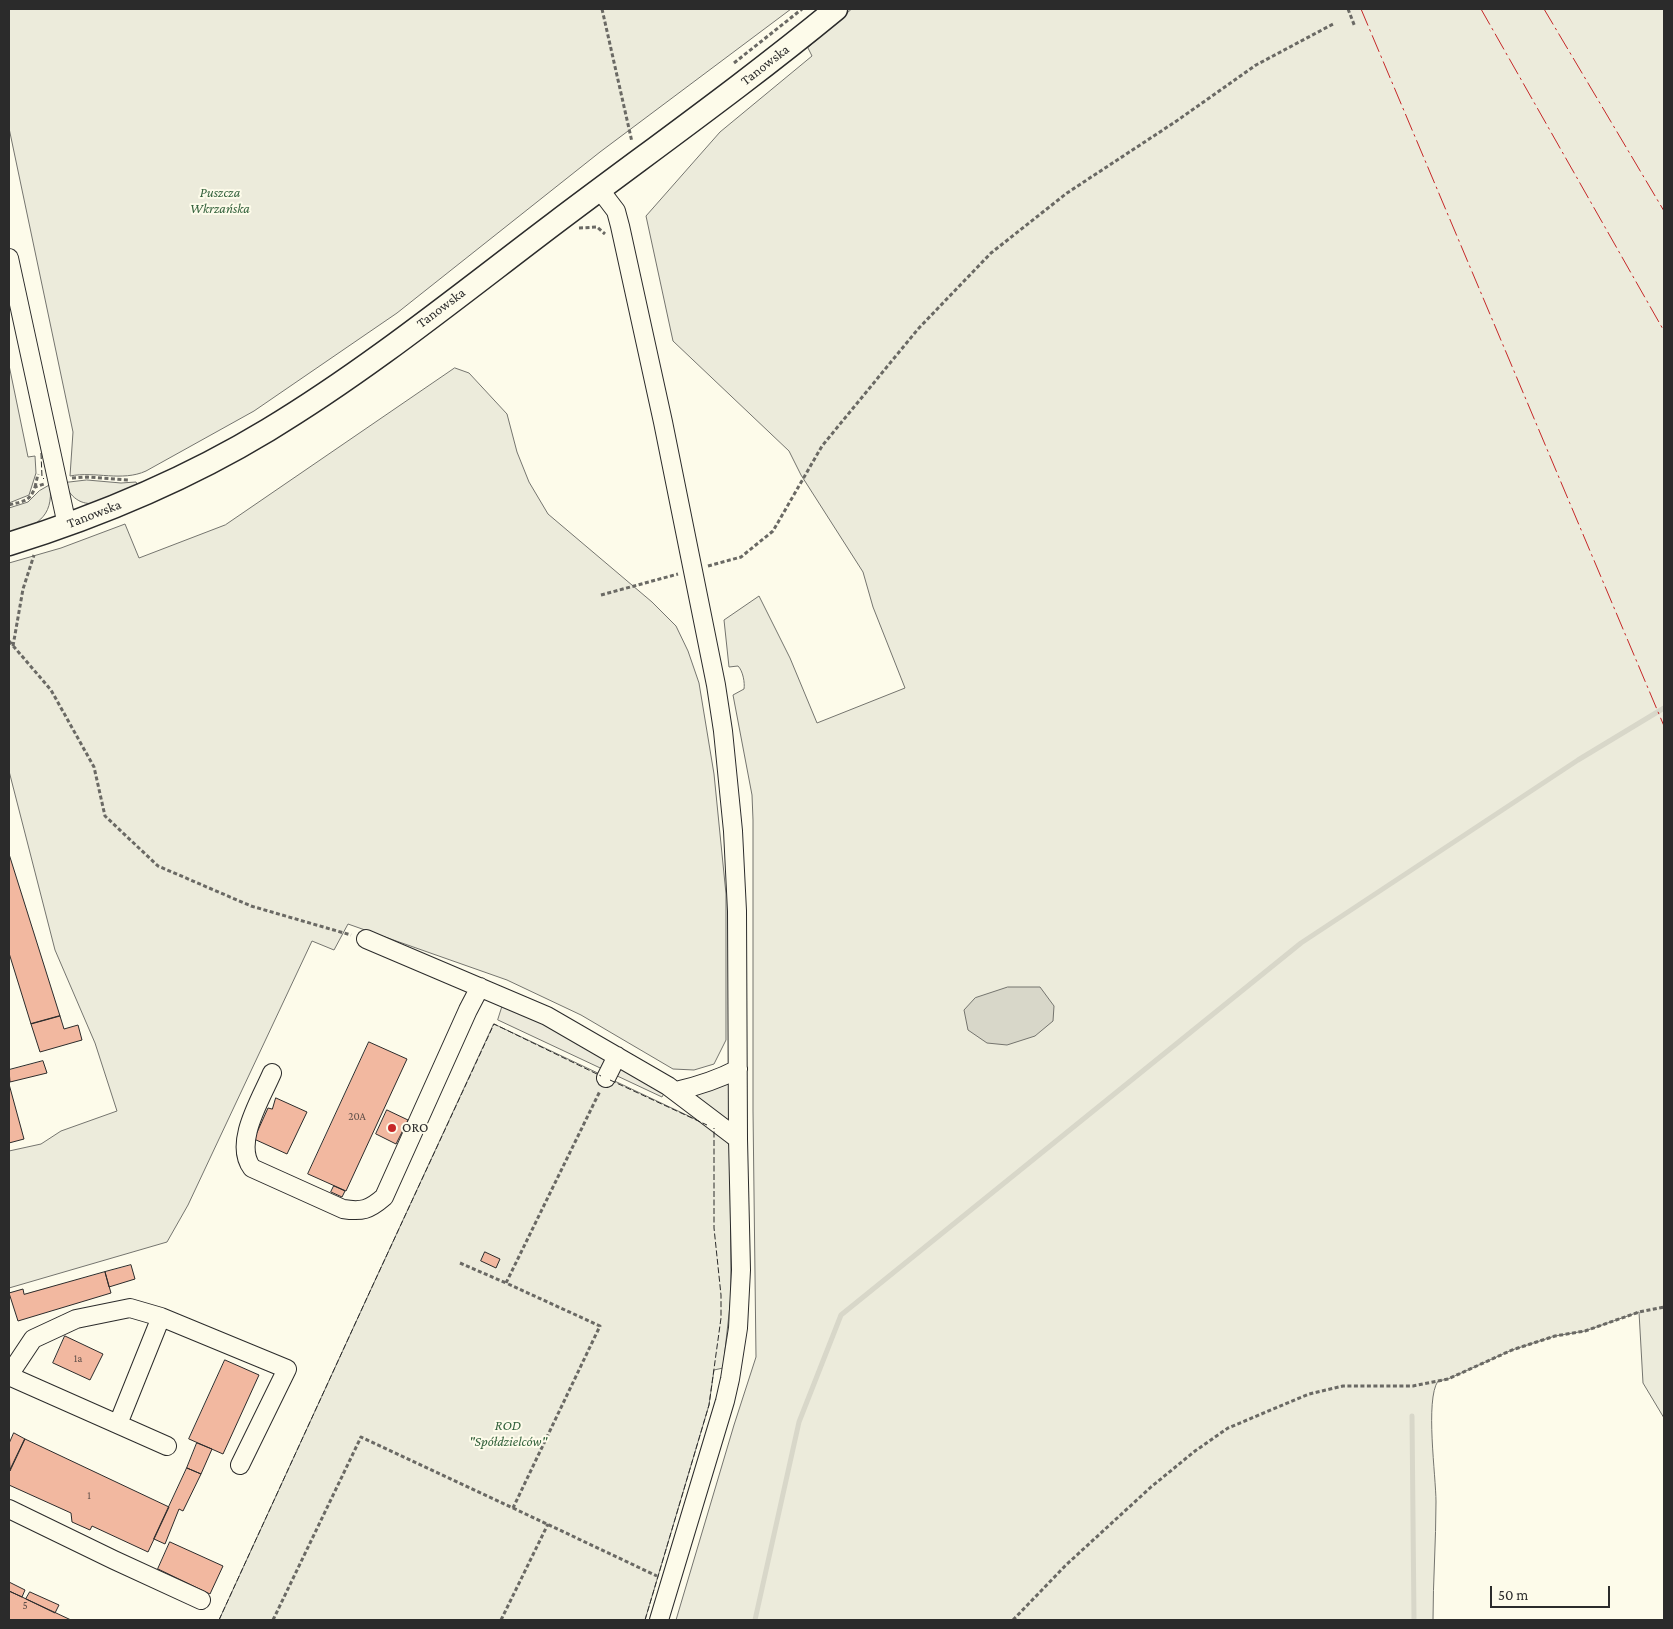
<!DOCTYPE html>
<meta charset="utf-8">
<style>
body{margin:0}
#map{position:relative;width:1673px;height:1629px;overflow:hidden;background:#fdfbea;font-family:"Crimson Pro",serif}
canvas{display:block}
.frame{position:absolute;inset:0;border:10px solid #2b2b2b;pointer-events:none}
.scale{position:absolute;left:1490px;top:1586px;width:120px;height:22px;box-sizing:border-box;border:2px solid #2b2b2b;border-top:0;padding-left:6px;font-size:15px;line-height:18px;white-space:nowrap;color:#2b2b2b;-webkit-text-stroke:4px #fdfbea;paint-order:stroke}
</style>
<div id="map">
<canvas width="1673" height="1629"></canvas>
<div class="frame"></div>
<div class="scale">50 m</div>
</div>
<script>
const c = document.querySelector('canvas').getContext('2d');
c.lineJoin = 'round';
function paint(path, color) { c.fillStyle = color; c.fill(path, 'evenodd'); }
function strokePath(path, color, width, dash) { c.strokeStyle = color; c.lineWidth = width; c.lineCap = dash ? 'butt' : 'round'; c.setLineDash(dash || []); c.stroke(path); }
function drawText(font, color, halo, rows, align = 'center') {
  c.font = font + ' "Crimson Pro",serif'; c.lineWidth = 4; c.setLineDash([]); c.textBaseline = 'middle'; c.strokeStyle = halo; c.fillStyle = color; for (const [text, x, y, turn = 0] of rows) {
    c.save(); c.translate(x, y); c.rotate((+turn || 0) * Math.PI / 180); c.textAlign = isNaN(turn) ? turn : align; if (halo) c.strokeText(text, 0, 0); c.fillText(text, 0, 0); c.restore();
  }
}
const green = new Path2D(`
 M9 9H791L600 152 397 313 254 411 146 471C122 482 95 471 70 476L73 432 9 128Z
 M852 9H1664V1418L1643 1383 1639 1312 1585 1331 1555 1336 1512 1350 1448 1379 1438 1381C1425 1400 1436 1476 1436 1502 1436 1541 1433 1581 1433 1620H676L734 1425 756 1357 753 1111V820L752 795 733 695 744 689C745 683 743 671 738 666L729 667 724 620 759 596 790 658 817 723 905 688 873 607 863 572 801 475 789 451 673 341 646 216 720 132 812 56 808 48Z
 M9 365 28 457 35 456 36 473 29 495 9 503Z
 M455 368 469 373 507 414 517 452 529 482 548 514 652 602 676 626 688 651 699 683 714 774 726 894V1040L714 1064 694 1070 673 1069 581 1015 507 980 348 924 334 950 312 941 188 1205 167 1242 9 1288V1151L41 1144 61 1131 117 1111 95 1043 55 950 9 771V563L61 548 125 524 139 558 225 525Z
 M87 480 121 483 136 482 139 488C111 498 81 520 64 483Z
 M50 485C54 519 35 525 9 536V508L28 502 39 491Z
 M494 1024 714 1128 725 1138 730 1147 731 1296 723 1368 714 1370 709 1405 645 1620H219L372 1287Z
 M732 1083V1124L689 1093Z`);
paint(green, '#ecebdb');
strokePath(green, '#74746e', 1);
const parking = new Path2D(`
 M505 998 668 1086 662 1097 498 1020Z`);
paint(parking, '#eceadb');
strokePath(parking, '#74746e', 1);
const water = new Path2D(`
 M1008 987H1040L1054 1006 1053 1021 1035 1036 1007 1045 987 1043 968 1030 964 1010 975 998Z`);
paint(water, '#d8d7c9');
strokePath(water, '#74746e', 1);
strokePath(new Path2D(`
 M1412 1416 1414 1620
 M755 1620 799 1422 841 1315 1301 943 1578 760 1664 708`), '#d8d7c9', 5);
const building = new Path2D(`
 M9 854 60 1016 31 1024 9 953Z
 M60 1016 64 1029 78 1025 82 1040 40 1052 31 1024Z
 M369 1042 407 1059 346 1191 308 1174Z
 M43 1061 47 1073 10 1082 9 1070Z
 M9 1084 24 1139 9 1143Z
 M276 1098 307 1112 287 1154 254 1139 268 1108 272 1109Z
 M387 1110 408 1120 396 1144 376 1134Z
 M334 1186 345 1191 342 1197 331 1192Z
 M485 1252 500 1259 496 1268 481 1261Z
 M131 1265 135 1279 109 1287 105 1272Z
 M105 1272 111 1293 18 1321 9 1293 23 1289 24 1294Z
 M65 1336 103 1354 90 1380 53 1363Z
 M225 1360 259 1375 223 1454 189 1439Z
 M14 1433 25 1439 10 1471 9 1444Z
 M25 1439 169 1507 148 1552 92 1526 90 1530 72 1522 71 1513 9 1485V1472Z
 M197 1443 212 1449 201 1474 187 1468Z
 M187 1468 201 1474 183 1511 179 1509 165 1544 154 1539Z
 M170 1542 223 1566 210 1594 158 1569Z
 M9 1582 25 1590 22 1597 9 1591Z
 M9 1591 22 1597 71 1620H9Z
 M30 1592 59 1605 55 1613 26 1599Z`);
paint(building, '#f2b8a0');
strokePath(building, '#2b2b2b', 1);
const minor = new Path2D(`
 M600 190 616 211 620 226 663 422 716 685 723 731 733 831 737 911 738 1139 741 1270 738 1328 730 1379 725 1401 659 1620
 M9 258 67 525
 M366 939 547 1016 668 1086 738 1139
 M272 1073C261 1099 233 1143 252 1168L343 1209C362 1212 369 1210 384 1197L468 1010 480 987
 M606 1078 617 1056
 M676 1091C698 1086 717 1080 738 1069
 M9 1375 33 1339 76 1319 130 1308 161 1317 287 1369 240 1465
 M9 1376 167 1446
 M118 1424 161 1317
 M9 1509 114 1560 201 1600`);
const major = new Path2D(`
 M9 544C99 516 187 479 268 430 369 369 461 294 555 223 649 152 745 84 836 9`);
strokePath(minor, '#2b2b2b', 20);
strokePath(major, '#2b2b2b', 25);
strokePath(new Path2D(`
 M602 9 632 142
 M1348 9 1355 27
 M734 63 802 9
 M579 228 597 227 605 234
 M72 478 87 477 128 480
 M35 487 38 474
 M9 505C23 501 30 502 35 487L44 484
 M708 566 741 557 773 531 822 446 918 329 991 253 1067 193 1175 122 1256 65 1335 23
 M601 595 678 574
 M9 641 51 690 94 767 105 816 158 866 251 906 351 935
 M13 646 23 589 34 555
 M460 1263 506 1283
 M513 1508 657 1576
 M273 1620 361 1437 513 1508 600 1326 506 1283 600 1091
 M501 1620 548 1524
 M1013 1620 1066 1565 1151 1487 1195 1451 1228 1428 1309 1394 1343 1386H1413L1448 1379 1512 1350 1555 1336 1585 1331 1639 1312 1664 1307`), '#6a6964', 3, [4, 2.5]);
strokePath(minor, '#fdfbea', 18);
strokePath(major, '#fdfbea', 22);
strokePath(new Path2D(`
 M41 453 42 477 44 479
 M610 1080 707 1125
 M219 1620 372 1287 494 1024 601 1076
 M645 1620 709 1405 721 1318V1295L714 1228V1128`), '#2b2b2b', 1, [6, 2.5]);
strokePath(new Path2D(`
 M1361 9 1664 726
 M1481 9 1664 331
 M1544 9 1664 211`), '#c62828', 1, [18, 4, 2.5, 4]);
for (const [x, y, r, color] of [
 [392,1128,5,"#c62828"]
]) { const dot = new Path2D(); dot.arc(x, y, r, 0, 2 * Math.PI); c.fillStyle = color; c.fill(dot); strokePath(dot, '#fdfbea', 2); }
drawText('11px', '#5d4e48', null, [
 ["20A",357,1117],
 ["1a",78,1359],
 ["1",89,1496],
 ["5",25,1606]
]);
drawText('14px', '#2b2b2b', '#fdfbea', [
 ["Tanowska",765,65,-38],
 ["Tanowska",441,308,-37],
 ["Tanowska",94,514,-21]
]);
drawText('italic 14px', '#34623c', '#fdfbea', [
 ["Puszcza",220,193],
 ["Wkrzańska",220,209],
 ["ROD",508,1426],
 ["\"Spółdzielców\"",508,1442]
]);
drawText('14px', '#2b2b2b', '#fdfbea', [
 ["ORO",402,1128]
], 'left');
</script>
